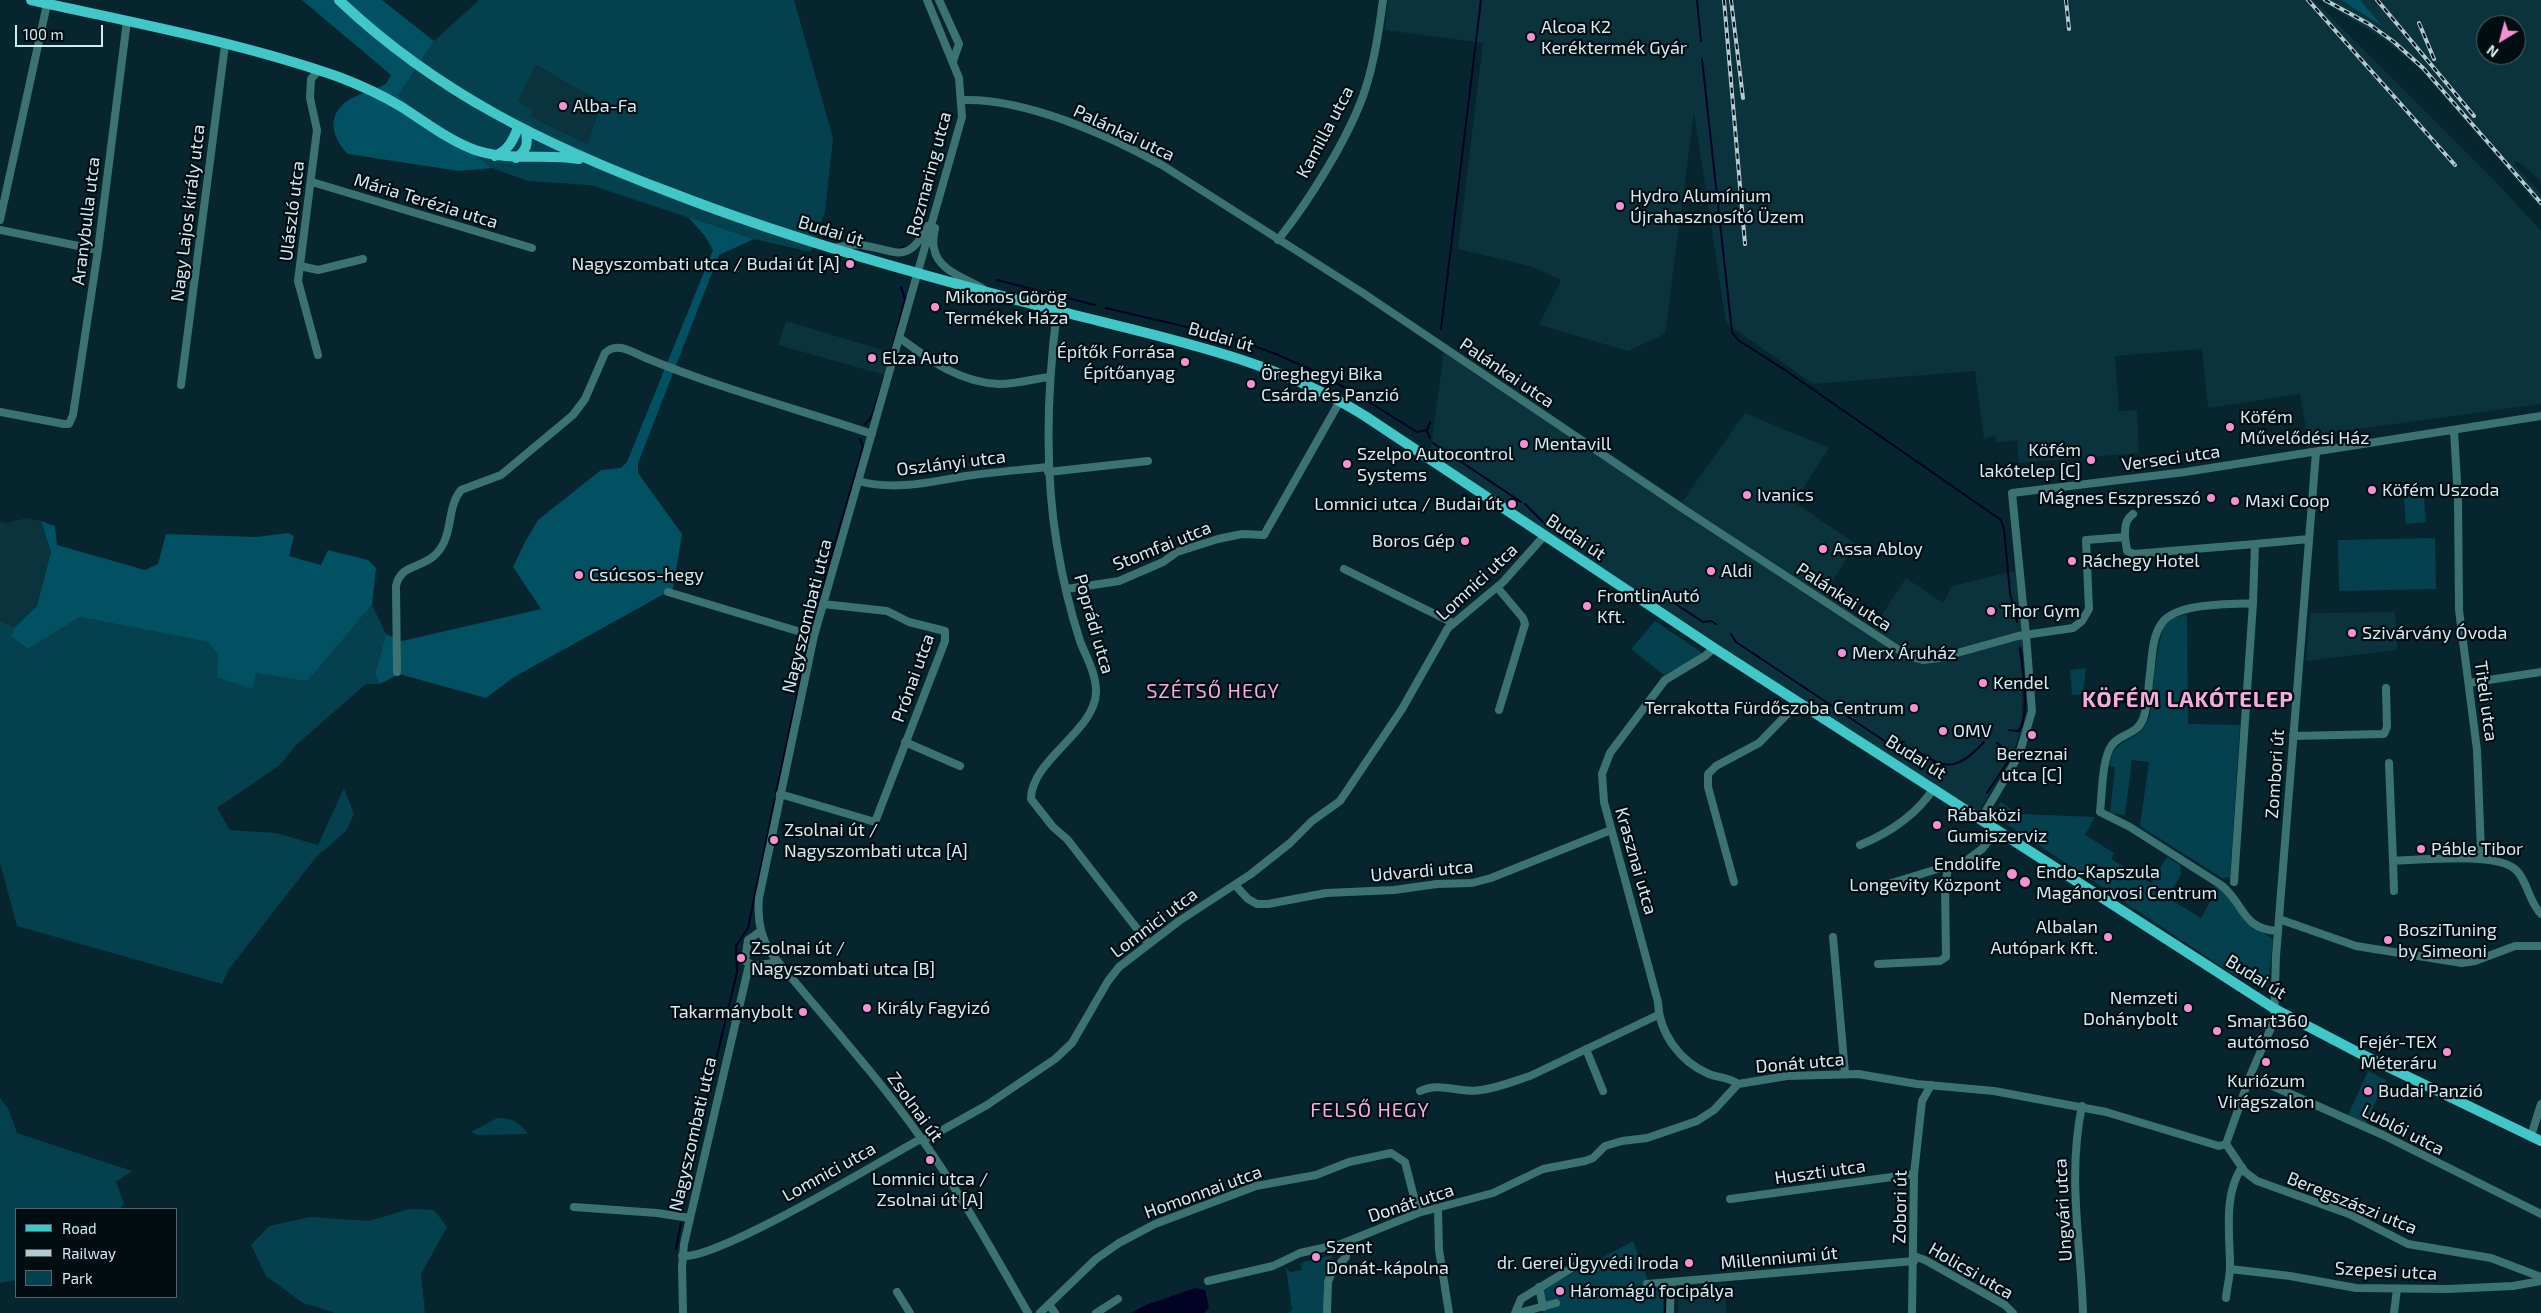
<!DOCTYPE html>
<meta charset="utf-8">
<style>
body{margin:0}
#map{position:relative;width:2541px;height:1313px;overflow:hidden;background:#06252e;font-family:"Exo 2",sans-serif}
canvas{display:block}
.legend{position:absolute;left:15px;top:1208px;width:162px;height:90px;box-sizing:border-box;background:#010d11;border:1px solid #55656b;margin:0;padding:6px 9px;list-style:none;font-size:15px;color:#d4eaf1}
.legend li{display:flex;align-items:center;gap:10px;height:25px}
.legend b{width:25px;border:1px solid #55656b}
.north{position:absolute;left:2476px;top:15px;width:50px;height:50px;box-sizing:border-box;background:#010d11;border:1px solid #55656b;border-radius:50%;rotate:217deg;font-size:14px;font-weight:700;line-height:20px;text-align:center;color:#d4eaf1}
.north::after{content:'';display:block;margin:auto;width:18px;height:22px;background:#f591d2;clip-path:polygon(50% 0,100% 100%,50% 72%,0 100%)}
.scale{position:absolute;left:15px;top:25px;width:88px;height:22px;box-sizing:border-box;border:2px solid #d4eaf1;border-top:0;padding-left:6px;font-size:15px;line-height:18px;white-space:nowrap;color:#d4eaf1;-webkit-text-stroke:4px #010d11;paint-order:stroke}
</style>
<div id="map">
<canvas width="2541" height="1313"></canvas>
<ul class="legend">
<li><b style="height:6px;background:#41c7c8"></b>Road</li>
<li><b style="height:6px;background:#b2cad1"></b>Railway</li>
<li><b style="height:14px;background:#05404f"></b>Park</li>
</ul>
<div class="north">N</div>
<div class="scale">100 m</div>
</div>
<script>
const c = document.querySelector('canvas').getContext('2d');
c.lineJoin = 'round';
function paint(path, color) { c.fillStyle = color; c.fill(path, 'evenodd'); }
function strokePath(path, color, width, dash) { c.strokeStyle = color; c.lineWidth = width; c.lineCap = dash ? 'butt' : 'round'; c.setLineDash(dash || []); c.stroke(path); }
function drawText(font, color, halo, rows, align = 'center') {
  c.font = font + ' "Exo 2",sans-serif'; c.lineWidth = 4.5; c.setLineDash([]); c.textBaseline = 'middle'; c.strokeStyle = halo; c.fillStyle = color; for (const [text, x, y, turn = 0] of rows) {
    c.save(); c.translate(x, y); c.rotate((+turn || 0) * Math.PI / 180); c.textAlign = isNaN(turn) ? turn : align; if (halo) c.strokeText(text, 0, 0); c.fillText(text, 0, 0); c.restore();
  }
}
paint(new Path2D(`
 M1388 0H2314L2498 184 2541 231V404L2307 436 2300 394 2208 408 2202 349 2115 356 2119 411 2137 410 2139 453 2019 463 2017 440 1996 443 1995 436 1984 439 1975 371 1813 384 1726 323 1694 113 1665 334 1628 351 1539 325 1561 280 1530 266 1458 249 1483 43 1385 30Z
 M2319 0H2341L2380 25 2360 0H2541V185L2540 180 2517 161 2514 164 2541 194V208L2419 68 2382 38ZM2486 25H2516V55H2486Z
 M534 65 602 101 587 144 530 116 518 102Z
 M786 321 892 353 885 375 778 345Z
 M1445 343 1682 502 1745 413 1829 448 1794 502 1856 544 1825 593 1873 628 1906 578 1943 603 1952 586 2022 569V723L2013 754 1977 814 1430 455Z
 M27 518 41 521 51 552 37 606 14 628 0 621V521L5 523Z
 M2395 612 2397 650 2306 661 2310 613Z
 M1726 1284V1313H1678V1288Z`), '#0a333d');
paint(new Path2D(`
 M479 0H794L833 138 825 212 811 252 754 239 590 185 528 181 492 168 398 96 434 41ZM535 65 602 102 587 144 530 116 533 110 518 102Z
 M2423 484 2426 522 2406 524 2403 486Z
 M2435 538 2436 589 2339 591 2338 540Z
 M372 605 386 634 375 674 380 684H366L296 745 280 765 217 808 230 830 276 833 318 845 344 788 354 814 346 831 316 857 229 969 222 984 17 926 0 863V621L14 628 11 637 28 649 80 617 208 642 218 655 253 689 256 673 307 680Z
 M2187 615 2188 724 2240 725 2230 877 2222 878 2140 826 2149 762 2132 760 2125 815 2110 813 2115 767 2110 766C2111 744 2124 744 2139 733 2144 729 2147 722 2150 716 2153 697 2156 637 2166 624 2172 616 2179 616 2187 615Z
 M1655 621 1701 652 1702 654 1664 675 1631 649Z
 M2086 668 2083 694 2072 695 2070 670Z
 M2001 802 2012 810 2022 814 2095 817 2085 835 2114 853 2111 859 2151 883 2167 857 2180 865 2181 874 2168 898 2201 918 2214 895 2209 892 2210 889 2217 886 2222 889 2246 922 2273 939 2268 986 2261 988 2249 978 2236 976 2002 821 2005 815 1997 809Z
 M2368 1071 2386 1080 2366 1123 2348 1115Z
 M0 1098 9 1110 17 1133 132 1171 116 1182 124 1203 120 1209H16V1280L0 1283Z
 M497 1118C512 1118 520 1122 528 1134L477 1135 471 1132Z
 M409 1209 434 1210 447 1227 421 1274 425 1313H335L303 1303 266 1276 251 1245 269 1226 310 1217 369 1221Z
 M1633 1241 1650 1286H1664L1663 1313H1543V1289Z
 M1332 1255 1331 1269 1323 1287 1325 1313H1288L1292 1310 1286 1267 1290 1272 1302 1270 1300 1263 1303 1264V1262Z`), '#05404f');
paint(new Path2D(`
 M302 0H382L434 41 398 96 492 168 459 171 348 154C332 138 326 116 347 101 356 95 375 89 386 84L391 75Z
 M2341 0H2360L2382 26Z
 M688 217 754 239 719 255 638 463V473L682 534 673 589 514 677 486 698 399 674 380 684 375 674 386 634 402 641 541 609 513 567 525 542 538 520 601 470 621 468 627 462 713 250 705 236Z
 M41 521 55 526 57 545 145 570 158 564 166 534 256 537 288 533 294 536 289 556 321 565 328 550 368 560 376 568 372 605 307 681 256 673 253 689 217 677 218 655 208 642 80 617 28 649 11 637 14 628 37 606 51 552Z`), '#015163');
paint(new Path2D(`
 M1195 1288 1205 1290 1209 1308 1204 1313H1131L1146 1305Z`), '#010224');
strokePath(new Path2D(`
 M1697 0 1701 41
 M1702 59 1732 332 1738 340 1785 370 2001 520 2004 529 2010 593 2017 622
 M899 249 904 246
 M997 280 1095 305
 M1106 308 1229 337 1276 354 1316 372 1353 392 1417 432 1427 430 1430 422
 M1441 329 1481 0
 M891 353 905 299 901 287
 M865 424 871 418 885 376
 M1427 431 1430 438
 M1433 443 1521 502
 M1525 504 1543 522
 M1668 599 1703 622 1711 621 1716 624
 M811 627 863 447 860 439
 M1731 634 1736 642 1889 744 1904 742
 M2009 730 2018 731C2031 718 2022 665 2020 648
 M1916 750C1947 772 1958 769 1984 742
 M776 793 808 643
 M1987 793 2009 760 2007 751 1997 743
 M680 1210 737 972 736 946 748 928 775 799
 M676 1249 681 1223
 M1665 1313 1666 1291`), '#010224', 2);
strokePath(new Path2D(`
 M927 0 959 78 962 117 814 636 759 898C757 918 760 935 770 952 821 1014 875 1073 921 1138 961 1194 994 1254 1028 1313
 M939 0 959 44 953 61
 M318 71 311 79 310 98 317 130 298 281 318 355
 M963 100C1025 98 1108 135 1162 165L1363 293 1685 510 1908 656 1923 660 1939 658 2018 636 2073 628 2082 621 2089 609 2086 540 2125 537 2127 551 2134 554 2255 544 2253 603C2229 605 2177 602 2162 623 2152 636 2152 658 2150 674 2148 688 2148 706 2143 719 2137 735 2121 733 2112 745 2102 757 2102 795 2100 812L2130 827 2221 885C2245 904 2241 929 2278 931
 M312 182 532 248
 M0 220 47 4
 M935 228C934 235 932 241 934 248 937 270 965 278 982 288
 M0 230 98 250
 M1278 240C1309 201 1351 135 1366 87 1375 58 1379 30 1383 0
 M833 248C842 247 853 243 861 245 897 250 907 266 928 226
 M300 266 318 270 363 259
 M1057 311C1047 389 1044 467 1057 545 1062 576 1070 610 1080 641 1086 657 1096 673 1096 691 1097 730 1031 759 1031 799L1053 827 1067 839 1149 944
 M900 338C930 360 960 383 1000 384 1016 384 1033 379 1049 377
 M181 385 225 45
 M0 412 64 424H69L73 415 98 250 127 21
 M2454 431 2458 498 2459 610 2477 750 2481 851 2486 859
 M1048 472 1148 461
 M858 481C895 491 930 482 966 476 993 472 1021 470 1048 467
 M2125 537C2125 527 2125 520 2133 514
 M2255 544 2309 539
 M1344 569 1453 623
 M1497 587 1523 618 1525 624 1499 710
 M1067 589 1119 581 1163 562 1177 552 1218 539 1242 534 1264 535 1340 401
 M668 592 814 636
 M1714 648 1705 656 1665 680 1610 753 1602 774 1604 802 1658 1002C1659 1033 1680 1062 1709 1074 1719 1078 1729 1077 1738 1084
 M397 672 396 586C401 563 422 569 436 554 454 536 446 508 461 490L501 475 573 415 585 399 605 353C617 341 632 352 646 358 719 388 797 409 872 434
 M2469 683 2541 672
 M2293 736 2384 734 2387 727 2386 688
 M905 742 960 766
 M2389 763 2393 861
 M780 794 875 822 945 641V631L909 622 887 611 823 604
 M1981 819 2019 755 2032 711 2026 635 2012 493 2185 472 2541 416
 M1860 845C1889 833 1917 814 1934 788
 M1734 882 1708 787V774L1716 766 1759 743 1799 702
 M2234 882 2253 603
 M1235 885 1248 899 1257 904H1268L1326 893 1394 890 1437 884 1472 883 1491 878 1611 830
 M1872 889 1967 860 1982 849 1997 829
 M2394 891 2393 861C2420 860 2500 851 2517 871 2528 883 2529 902 2541 914
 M2279 919 2356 946 2462 963 2475 961 2515 946H2541
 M761 931 748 940 745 961 755 966 778 962
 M1833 937 1845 1073
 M1878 964 1940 961 1946 957 1945 886 1948 868
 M1586 1049 1603 1091
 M2250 1076 2383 1135 2541 1214
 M1420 1091C1441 1081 1460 1094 1481 1090 1498 1088 1514 1081 1530 1076L1658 1015
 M2082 1106C2067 1177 2081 1242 2083 1313
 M2531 1136 2541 1104
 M2226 1144 2250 1076 2274 1021 2276 956 2316 452
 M2226 1144 2245 1172 2257 1181 2349 1214 2408 1244 2491 1258 2541 1277
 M1730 1199 1914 1174
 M574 1207 657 1213 690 1218
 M1438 1210 1439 1250 1449 1313
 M682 1256C717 1260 877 1163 917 1141L928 1138 987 1105 1055 1059 1072 1043 1108 981 1119 967 1179 921 1251 874 1290 843 1312 821 1340 801 1402 709 1448 628 1503 582 1544 536
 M1914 1256 1925 1260 2005 1305 2013 1313
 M2230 1269 2290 1276 2356 1288 2448 1289 2513 1286 2541 1281
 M1208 1281 1273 1266 1300 1253 1341 1244 1418 1213 1493 1193 1543 1169 1585 1161 1593 1158 1605 1146 1622 1141 1647 1138 1697 1121 1714 1110 1738 1084 1787 1076 1858 1074 1917 1084 1994 1091 2106 1112 2219 1146 2226 1144
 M1647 1284 1914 1261
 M1539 1287 1543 1307
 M897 1292 910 1313
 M2226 1298C2227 1287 2230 1277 2230 1267 2230 1235 2223 1195 2242 1167
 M1049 1305 1055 1313
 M683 1313 682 1267 684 1244 749 965
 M1040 1313 1096 1259 1119 1243 1155 1224 1256 1186 1316 1175 1349 1162 1391 1153 1405 1162 1418 1213
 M1096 1313 1118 1299
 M1327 1313 1328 1282 1332 1272 1346 1257 1347 1242
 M1515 1313 1521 1299 1580 1263
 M1518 1313 1556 1303
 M1670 1313 1671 1282
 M1912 1313 1914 1174 1922 1101 1931 1085
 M2394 1313 2397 1289`), '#3b7373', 8);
strokePath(new Path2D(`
 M31 0C134 23 239 42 339 77 360 85 380 94 400 106 424 121 448 140 475 150 511 162 543 153 579 159
 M339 0C437 93 547 146 672 193 798 242 928 277 1059 311 1164 338 1272 358 1365 416L1714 648 2275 1009 2359 1053 2541 1141
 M495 156C509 150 513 140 518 128
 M516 158C527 151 528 143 526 132`), '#41c7c8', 10);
const rail = new Path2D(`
 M1724 0 1745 244
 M1731 0 1743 98
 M2066 0 2069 29
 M2308 0 2455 165
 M2325 0 2369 24 2394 42 2423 68 2541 203
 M2377 0 2474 116
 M2419 23 2434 59`);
strokePath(rail, '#b2cad1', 4);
strokePath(rail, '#010d11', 2, [5.5]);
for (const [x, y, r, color] of [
 [1531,37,5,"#f591d2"],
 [563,106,5,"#f591d2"],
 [1620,206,5,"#f591d2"],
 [850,264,5,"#f591d2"],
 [935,307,5,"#f591d2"],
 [872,358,5,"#f591d2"],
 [1185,362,5,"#f591d2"],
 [1251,384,5,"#f591d2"],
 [2230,427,5,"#f591d2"],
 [1524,444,5,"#f591d2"],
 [2091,460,5,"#f591d2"],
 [1347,464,5,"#f591d2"],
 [2372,490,5,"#f591d2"],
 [1747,495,5,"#f591d2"],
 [2211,498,5,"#f591d2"],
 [2235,501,5,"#f591d2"],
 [1512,504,5,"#f591d2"],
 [1465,541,5,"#f591d2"],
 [1823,549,5,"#f591d2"],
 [2072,561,5,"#f591d2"],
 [1711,571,5,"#f591d2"],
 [579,575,5,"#f591d2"],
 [1587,606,5,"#f591d2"],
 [1991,611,5,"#f591d2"],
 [2352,633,5,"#f591d2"],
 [1842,653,5,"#f591d2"],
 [1983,683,5,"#f591d2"],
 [1914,708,5,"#f591d2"],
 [1943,731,5,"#f591d2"],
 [2032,735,5,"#f591d2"],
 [1937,825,5,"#f591d2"],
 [774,840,5,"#f591d2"],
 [2421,849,5,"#f591d2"],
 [2012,874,6,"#f591d2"],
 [2025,882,6,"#f591d2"],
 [2108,937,5,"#f591d2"],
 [2388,940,5,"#f591d2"],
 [741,958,5,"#f591d2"],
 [867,1008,5,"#f591d2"],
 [2188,1008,5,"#f591d2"],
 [803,1012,5,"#f591d2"],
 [2217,1031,5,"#f591d2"],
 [2447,1052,5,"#f591d2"],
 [2266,1062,5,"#f591d2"],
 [2368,1091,5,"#f591d2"],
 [930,1160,5,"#f591d2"],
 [1316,1257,5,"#f591d2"],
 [1689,1263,5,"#f591d2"],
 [1560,1291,5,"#f591d2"]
]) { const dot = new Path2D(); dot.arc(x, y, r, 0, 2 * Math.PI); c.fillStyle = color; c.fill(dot); strokePath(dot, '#010d11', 2); }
drawText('18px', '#d4eaf1', '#010d11', [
 ["Alcoa K2",1541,27],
 ["Keréktermék Gyár",1541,48],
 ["Alba-Fa",573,106],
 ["Hydro Alumínium",1630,196],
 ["Újrahasznosító Üzem",1630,217],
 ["Nagyszombati utca / Budai út [A]",840,264,"right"],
 ["Mikonos Görög",945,297],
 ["Termékek Háza",945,318],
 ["Építők Forrása",1175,352,"right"],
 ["Építőanyag",1175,373,"right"],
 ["Elza Auto",882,358],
 ["Öreghegyi Bika",1261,374],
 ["Csárda és Panzió",1261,395],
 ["Köfém",2240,417],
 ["Művelődési Ház",2240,438],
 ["Mentavill",1534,444],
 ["Köfém",2081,450,"right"],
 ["lakótelep [C]",2081,471,"right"],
 ["Szelpo Autocontrol",1357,454],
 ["Systems",1357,475],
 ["Köfém Uszoda",2382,490],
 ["Ivanics",1757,495],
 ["Mágnes Eszpresszó",2201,498,"right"],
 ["Maxi Coop",2245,501],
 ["Lomnici utca / Budai út",1502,504,"right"],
 ["Boros Gép",1455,541,"right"],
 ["Assa Abloy",1833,549],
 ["Ráchegy Hotel",2082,561],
 ["Aldi",1721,571],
 ["Csúcsos-hegy",589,575],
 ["FrontlinAutó",1597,596],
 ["Kft.",1597,617],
 ["Thor Gym",2001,611],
 ["Szivárvány Óvoda",2362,633],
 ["Merx Áruház",1852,653],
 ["Kendel",1993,683],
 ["Terrakotta Fürdőszoba Centrum",1904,708,"right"],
 ["OMV",1953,731],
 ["Bereznai",2032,754,"center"],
 ["utca [C]",2032,775,"center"],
 ["Rábaközi",1947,815],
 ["Gumiszerviz",1947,836],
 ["Zsolnai út /",784,830],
 ["Nagyszombati utca [A]",784,851],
 ["Páble Tibor",2431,849],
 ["Endolife",2001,864,"right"],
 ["Longevity Központ",2001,885,"right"],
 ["Endo-Kapszula",2036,872],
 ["Magánorvosi Centrum",2036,893],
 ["Albalan",2098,927,"right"],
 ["Autópark Kft.",2098,948,"right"],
 ["BosziTuning",2398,930],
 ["by Simeoni",2398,951],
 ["Zsolnai út /",751,948],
 ["Nagyszombati utca [B]",751,969],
 ["Nemzeti",2178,998,"right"],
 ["Dohánybolt",2178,1019,"right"],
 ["Király Fagyizó",877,1008],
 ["Takarmánybolt",793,1012,"right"],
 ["Smart360",2227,1021],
 ["autómosó",2227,1042],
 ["Fejér-TEX",2437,1042,"right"],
 ["Méteráru",2437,1063,"right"],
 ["Kuriózum",2266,1081,"center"],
 ["Virágszalon",2266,1102,"center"],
 ["Budai Panzió",2378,1091],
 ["Lomnici utca /",930,1179,"center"],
 ["Zsolnai út [A]",930,1200,"center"],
 ["Szent",1326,1247],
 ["Donát-kápolna",1326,1268],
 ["dr. Gerei Ügyvédi Iroda",1679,1263,"right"],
 ["Háromágú focipálya",1570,1291]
], 'left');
drawText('18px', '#d4eaf1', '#010d11', [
 ["Kamilla utca",1325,132,-62],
 ["Palánkai utca",1124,133,25],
 ["Rozmaring utca",929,174,-75],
 ["Mária Terézia utca",426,201,17],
 ["Ulászló utca",292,211,-83],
 ["Nagy Lajos király utca",188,213,-83],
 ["Aranybulla utca",86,221,-83],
 ["Budai út",831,231,17],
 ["Budai út",1221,337,16],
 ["Palánkai utca",1507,373,34],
 ["Verseci utca",2171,458,-8],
 ["Oszlányi utca",951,463,-7],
 ["Budai út",1576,537,34],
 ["Stomfai utca",1162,546,-22],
 ["Lomnici utca",1477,582,-43],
 ["Palánkai utca",1844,597,33],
 ["Nagyszombati utca",807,616,-76],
 ["Poprádi utca",1094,624,74],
 ["Prónai utca",913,678,-70],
 ["Titeli utca",2486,701,82],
 ["Budai út",1916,757,32],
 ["Zombori út",2275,774,-86],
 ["Krasznai utca",1636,861,74],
 ["Udvardi utca",1422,871,-5],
 ["Lomnici utca",1154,923,-37],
 ["Budai út",2256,977,32],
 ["Donát utca",1800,1063,-5],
 ["Zsolnai út",915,1107,54],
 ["Lublói utca",2403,1130,27],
 ["Nagyszombati utca",693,1134,-77],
 ["Lomnici utca",829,1172,-29],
 ["Huszti utca",1820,1172,-8],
 ["Homonnai utca",1203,1192,-20],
 ["Donát utca",1411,1203,-18],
 ["Beregszászi utca",2352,1203,22],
 ["Zobori út",1900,1207,-89],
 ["Ungvári utca",2063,1210,-93],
 ["Millenniumi út",1779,1258,-5],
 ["Holicsi utca",1971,1271,30],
 ["Szepesi utca",2386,1271,3]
]);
c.letterSpacing = '1px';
drawText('20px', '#f4adda', '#010d11', [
 ["SZÉTSŐ HEGY",1213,691],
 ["FELSŐ HEGY",1370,1110]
]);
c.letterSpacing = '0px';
c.letterSpacing = '1px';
drawText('bold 22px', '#f4adda', '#010d11', [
 ["KÖFÉM LAKÓTELEP",2188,700]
]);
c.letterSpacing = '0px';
</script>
